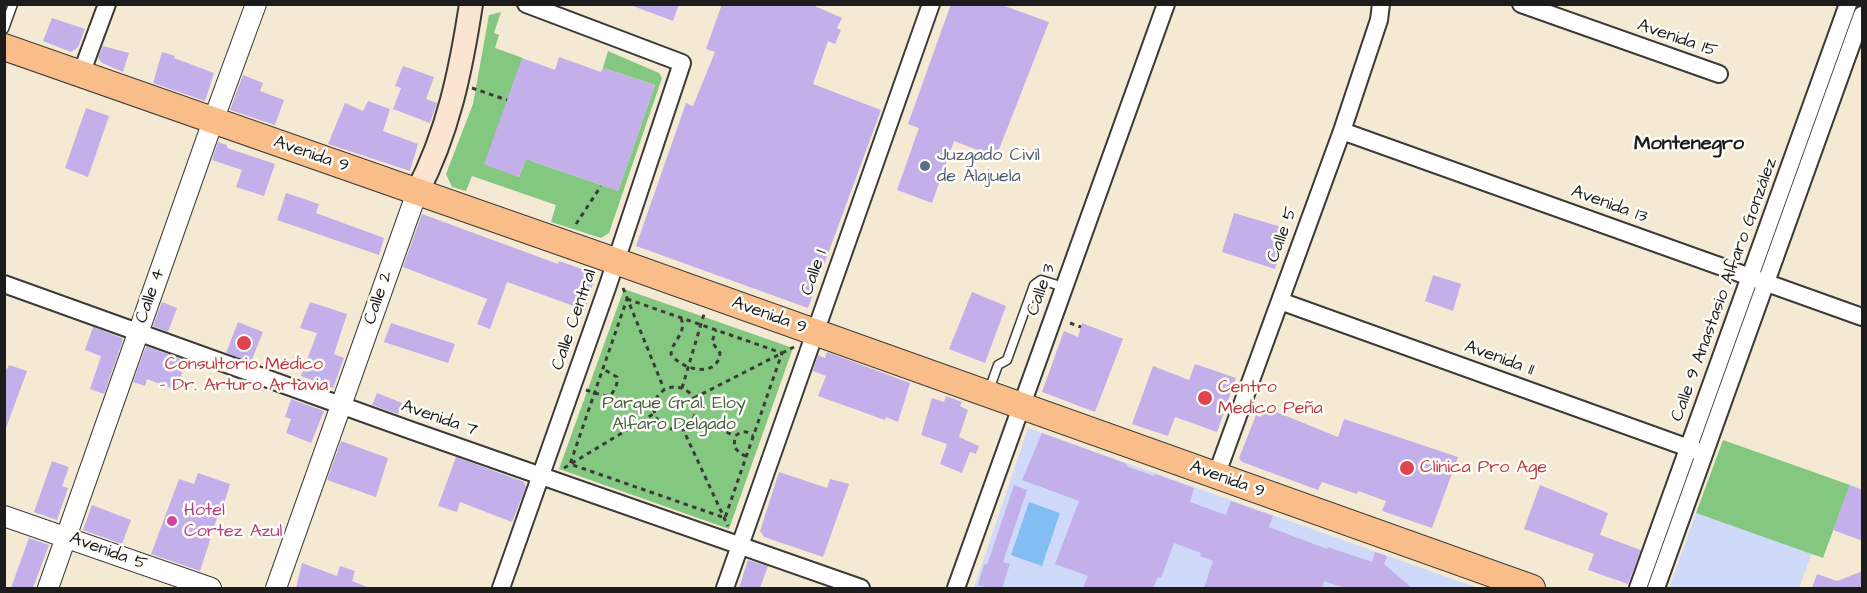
<!DOCTYPE html>
<meta charset="utf-8">
<style>
body{margin:0}
#map{position:relative;width:1867px;height:593px;overflow:hidden;background:#f4ead4;font-family:"Architects Daughter",sans-serif}
canvas{display:block}
.frame{position:absolute;inset:0;border:6px solid #1c1c1c;pointer-events:none}
</style>
<div id="map">
<canvas width="1867" height="593"></canvas>
<div class="frame"></div>
</div>
<script>
const c = document.querySelector('canvas').getContext('2d');
c.lineJoin = 'round';
function paint(path, color) { c.fillStyle = color; c.fill(path, 'evenodd'); }
function strokePath(path, color, width, dash) { c.strokeStyle = color; c.lineWidth = width; c.lineCap = dash ? 'butt' : 'round'; c.setLineDash(dash || []); c.stroke(path); }
function drawText(font, color, halo, rows, align = 'center') {
  c.font = font + ' "Architects Daughter",sans-serif'; c.lineWidth = 5; c.setLineDash([]); c.textBaseline = 'middle'; c.strokeStyle = halo; c.fillStyle = color; for (const [text, x, y, turn = 0] of rows) {
    c.save(); c.translate(x, y); c.rotate((+turn || 0) * Math.PI / 180); c.textAlign = isNaN(turn) ? turn : align; if (halo) c.strokeText(text, 0, 0); c.fillText(text, 0, 0); c.restore();
  }
}
paint(new Path2D(`
 M1028 428 1478 588H974Z
 M1696 513 1812 553 1799 588H1669Z`), '#cfdafa');
paint(new Path2D(`
 M501 12 494 33 499 35 495 48 523 58 485 164 519 177 526 159 618 191 655 85 603 68 608 51 659 73 662 78 609 233 601 238 551 222 556 205 472 176 466 191 452 187 446 174 473 104 489 15Z
 M624 289 793 348 729 529 559 469Z
 M1723 440 1850 485 1823 558 1696 513Z`), '#84c780');
paint(new Path2D(`
 M1029 502 1060 513 1042 566 1011 555Z`), '#83bdf4');
paint(new Path2D(`
 M633 4H679L673 21 633 6Z
 M722 4H810L842 18 837 28 841 30 835 44 828 41 813 84 881 110 808 308 636 246 686 103 693 106 715 52 706 49Z
 M951 4H999L1049 22 996 157 954 141 932 203 897 190 919 128 908 124Z
 M52 18 85 29 78 47 71 52 43 41Z
 M103 46 129 53 123 72 102 63 98 58Z
 M162 52 175 56 174 58 214 73 205 101 153 83Z
 M559 57 601 72 603 68 655 85 618 191 526 159 519 177 484 164 522 58 555 70Z
 M403 66 434 77 426 99 437 103 430 123 393 109 401 88 395 86Z
 M243 75 263 83 260 91 284 100 275 125 230 110Z
 M368 101 390 109 383 131 418 144 410 171 328 144 345 103 363 111Z
 M86 108 109 116 88 177 65 168Z
 M218 142 227 145V148L275 164 264 196 236 187 242 170 212 160Z
 M286 193 319 204 316 213 384 238 379 255 277 220Z
 M1234 213 1288 229 1275 269 1222 252Z
 M422 214 558 264 559 261 596 274 585 310 507 282 490 329 477 324 487 299 403 267Z
 M1433 275 1461 284 1453 311 1425 301Z
 M972 292 1006 306 985 363 949 349Z
 M162 302 177 308 168 332 153 326Z
 M310 302 347 314 334 354 344 358 333 388 301 376 317 333 300 328Z
 M238 322 263 332 251 362 226 353Z
 M391 323 455 344 448 363 384 342Z
 M1082 323 1123 339 1095 412 1042 392 1064 331 1078 337Z
 M93 327 122 338 123 340 104 394 90 389 101 356 85 350Z
 M146 346 186 361 176 390 147 379 145 386 133 382Z
 M827 352 910 383 898 422 886 417 885 420 818 396 826 376 813 371 818 355 825 358Z
 M1195 364 1236 378 1217 432 1175 417 1168 436 1132 424 1153 366 1189 380Z
 M9 365 27 371 6 428 4 368 7 369Z
 M377 393 402 403 398 414 372 405Z
 M946 396 962 402 960 406 968 410 959 437 979 446 976 454 970 452 962 473 940 464 947 444 921 435 932 398 944 402Z
 M291 399 324 411 311 443 286 433 291 419 285 417Z
 M1264 407 1338 437 1344 419 1458 457 1432 528 1382 511 1386 501 1358 491 1357 494 1322 482 1318 490 1242 462 1239 458 1256 415 1261 417Z
 M1042 433 1127 464 1126 466 1154 476 1155 474 1194 488 1190 502 1226 515 1231 501 1273 516 1269 527 1327 549 1328 547 1372 562 1375 552 1387 556 1384 564 1412 588H1345L1324 581 1322 588H1204L1213 561 1200 556 1201 553 1174 543 1161 578 1158 577 1153 588H1083L1088 576 1055 564 1079 501 1022 480Z
 M341 441 388 458 376 497 327 480Z
 M456 457 524 482 526 487 512 522 460 502 457 512 438 506Z
 M52 461 69 467 62 486 68 488 57 520 34 512Z
 M779 472 827 488 830 479 849 484 823 557 764 537 760 531Z
 M198 473 230 484 222 510 220 509 200 571 151 554 179 479 194 484Z
 M1014 485 1027 490 1003 562 1010 564 1002 588H989L978 585 984 564 987 565Z
 M1540 485 1608 513 1600 535 1641 550 1628 584 1588 570 1594 554 1524 529Z
 M1850 485 1863 490V541L1833 530Z
 M92 505 131 520 122 544 83 530Z
 M29 538 49 545 33 588H11Z
 M748 560 768 566 760 588H739Z
 M302 563 337 576 340 566 355 571 352 581 367 587V588H296Z
 M1863 571V588H1812L1817 574 1837 581Z`), '#c3afe9');
const service = new Path2D(`
 M4 29 13 4
 M989 390 998 365 1007 360 1034 285 1041 280 1064 287`);
const minor = new Path2D(`
 M1521 4 1719 74
 M81 74 107 4
 M1342 131 1862 317
 M4 284 410 430 861 588
 M1280 301 1697 451
 M1216 476 1342 131 1379 20 1381 4
 M501 588 608 285 682 63 526 4
 M725 588 931 4
 M956 588 1166 4
 M1638 588 1848 4
 M1656 588 1862 15`);
const tertiary = new Path2D(`
 M4 516 211 588
 M48 588 213 121 256 4
 M276 588 417 192`);
const secondary = new Path2D(`
 M417 192C448 133 461 70 471 4`);
const primary = new Path2D(`
 M4 47 635 268 1532 588`);
strokePath(service, '#3c3b38', 11);
strokePath(minor, '#3c3b38', 20);
strokePath(tertiary, '#3c3b38', 22);
strokePath(secondary, '#3c3b38', 26);
strokePath(primary, '#3c3b38', 28);
strokePath(new Path2D(`
 M472 88 507 100
 M576 224 601 186
 M623 288 664 389
 M627 299 782 353 725 518 570 464Z
 M681 318C687 334 673 339 671 354 681 370 718 379 720 353L712 342 716 330
 M1070 323 1081 327
 M654 408a21 21 0 1 1 42 0a21 21 0 1 1-42 0Z
 M682 388 704 314
 M586 390 605 396 611 395C615 389 618 384 617 377L603 369
 M694 398 794 347
 M694 417 735 436
 M682 427 728 526
 M746 456 741 454 734 447 735 436C742 431 746 430 753 436
 M564 468 655 413`), '#3c3b38', 3, [4.5, 4.5]);
strokePath(service, '#fff', 8);
strokePath(minor, '#fff', 16);
strokePath(tertiary, '#fff', 20);
strokePath(secondary, '#fce5d0', 22);
strokePath(primary, '#f8bd89', 26);
for (const [x, y, r, color] of [
 [925,166,6,"#5c6f8a"],
 [244,343,8,"#e0444e"],
 [1205,398,8,"#e0444e"],
 [1407,468,8,"#e0444e"],
 [172,521,6,"#d1479c"]
]) { const dot = new Path2D(); dot.arc(x, y, r, 0, 2 * Math.PI); c.fillStyle = color; c.fill(dot); strokePath(dot, '#fdfcf7', 2); }
drawText('18px', '#1c1c1c', '#fdfcf7', [
 ["Avenida 15",1677,39,19],
 ["Avenida 9",311,155,19],
 ["Avenida 13",1609,205,20],
 ["Calle 5",1283,235,-70],
 ["Calle 1",815,273,-71],
 ["Calle 3",1042,290,-70],
 ["Calle 9 Anastasio Alfaro González",1725,290,-70],
 ["Calle 4",151,296,-71],
 ["Calle 2",379,298,-71],
 ["Avenida 9",769,316,20],
 ["Calle Central",575,320,-71],
 ["Avenida 11",1499,359,20],
 ["Avenida 7",439,419,19],
 ["Avenida 9",1227,480,20],
 ["Avenida 5",108,552,20]
]);
drawText('18px', '#4e5e75', '#fdfcf7', [
 ["Juzgado Civil",937,156],
 ["de Alajuela",937,177]
], 'left');
drawText('18px', '#be3a42', '#fdfcf7', [
 ["Consultorio Médico",244,365,"center"],
 ["- Dr. Arturo Artavia",244,386,"center"],
 ["Centro",1218,388],
 ["Medico Peña",1218,409],
 ["Clínica Pro Age",1420,468]
], 'left');
drawText('18px', '#466044', '#fdfcf7', [
 ["Parque Gral. Eloy",674,404],
 ["Alfaro Delgado",674,425]
]);
drawText('18px', '#b23c85', '#fdfcf7', [
 ["Hotel",184,511],
 ["Cortez Azul",184,532]
], 'left');
drawText('bold 20px', '#1c1c1c', '#fdfcf7', [
 ["Montenegro",1689,145]
]);
</script>
